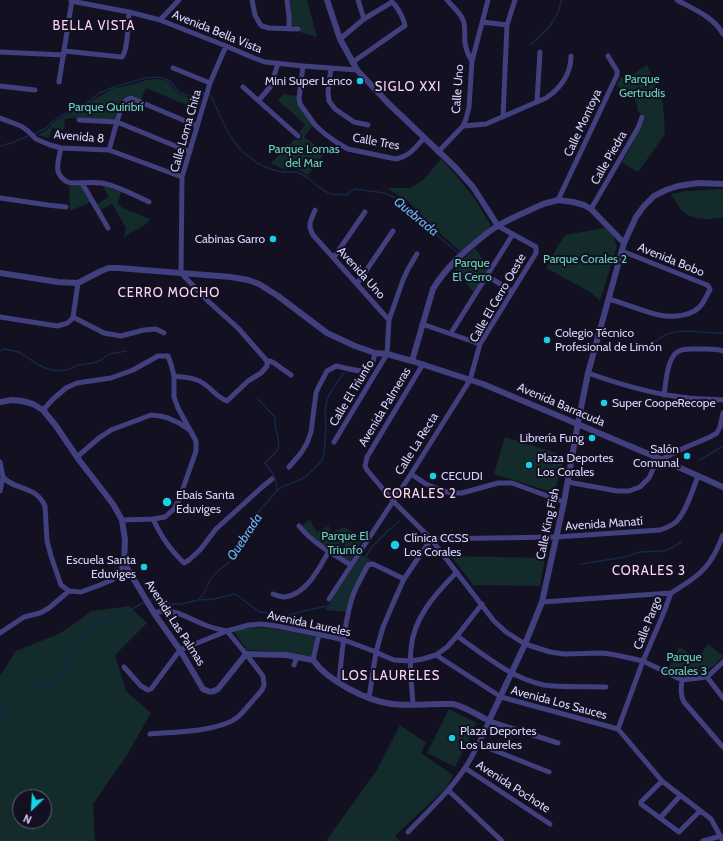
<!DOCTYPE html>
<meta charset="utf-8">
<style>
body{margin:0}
#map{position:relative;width:723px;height:841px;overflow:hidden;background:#131022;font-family:Cabin,sans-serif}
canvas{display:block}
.north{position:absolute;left:12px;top:789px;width:40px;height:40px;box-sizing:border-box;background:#131022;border:1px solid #625e79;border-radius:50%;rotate:205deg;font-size:11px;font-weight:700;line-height:16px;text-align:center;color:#d9d4fb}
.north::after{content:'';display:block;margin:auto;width:14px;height:18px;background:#14d2e8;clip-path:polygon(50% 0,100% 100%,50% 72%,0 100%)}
</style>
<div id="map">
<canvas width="723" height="841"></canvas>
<div class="north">N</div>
</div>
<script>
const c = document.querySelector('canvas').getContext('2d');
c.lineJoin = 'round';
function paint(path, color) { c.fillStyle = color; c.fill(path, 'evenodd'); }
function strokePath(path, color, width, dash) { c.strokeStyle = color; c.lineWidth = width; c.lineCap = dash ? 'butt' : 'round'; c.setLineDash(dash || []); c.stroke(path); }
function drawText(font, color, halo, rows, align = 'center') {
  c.font = font + ' Cabin,sans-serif'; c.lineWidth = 4; c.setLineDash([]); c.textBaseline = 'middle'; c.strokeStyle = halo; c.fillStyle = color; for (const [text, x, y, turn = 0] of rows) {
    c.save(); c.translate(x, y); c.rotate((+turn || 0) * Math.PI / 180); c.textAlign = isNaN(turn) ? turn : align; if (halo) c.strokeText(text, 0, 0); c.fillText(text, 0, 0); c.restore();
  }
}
paint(new Path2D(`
 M290 0H307L317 37 300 32V27L291 26V9Z
 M647 65 663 103 665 134 638 172 622 163 640 129 645 116 638 112C637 95 629 93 616 86L621 77 625 80Z
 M158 79 168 81C179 96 184 100 203 94L198 110 146 88 141 100C137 98 132 96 128 96 119 97 117 113 115 120L71 118 65 119 64 130 52 128 49 138 37 135 47 130 53 123 63 116 88 103 112 89 137 83 146 80Z
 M283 94 298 96 313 125 304 137 326 152 308 175 293 167 283 169 271 163 295 139 296 140H300L302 138V135L299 132 305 125 293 113 278 101Z
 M441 159 456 175 475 199 490 224V228L461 252 435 229 409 202 387 188H410L423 180Z
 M80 185 83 187 91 202 70 211 69 187Z
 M102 185 121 192 118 202 121 207 150 219 148 223 124 237 126 228 112 204 100 210 97 204 109 197Z
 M723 189V217C711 220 696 221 685 213 679 209 675 200 671 194L685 191Z
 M605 228 613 236 617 246 600 301 590 292 546 268 556 249 565 235Z
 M475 248 489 268 474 293 454 268Z
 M505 437 565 456 554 493 494 474Z
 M310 520 317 532 329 526 331 533 344 527 364 538 350 562 317 542 301 526Z
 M361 555 372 560 368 563 346 612 325 610Z
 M451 556 545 558 540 586 473 585Z
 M129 606 147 623 115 655 126 691 151 713 127 755 93 804 95 841H0V676L16 651 61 633 92 611ZM20 797H44V821H20Z
 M246 627 271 628 316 637 312 657C290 651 268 651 247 650L234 632Z
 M708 644 723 656V657C704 675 693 683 667 671L679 647 698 658Z
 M449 709 477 723 455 767 427 753Z
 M400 725 426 743 421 753 453 775 446 788 395 836 400 841H326L377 770Z`), '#132b2a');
strokePath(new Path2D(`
 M530 45C544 33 559 20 561 0
 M0 146 11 143 45 129 52 122 62 115 88 102 99 93 111 88 145 78 158 77 169 80 178 91 185 95H194L204 93 209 94 211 96 229 135 242 151 257 163 270 169 283 172H297L307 177 319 187 330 194 346 195 355 189 384 193 396 198 406 206 413 214 426 223 437 235 459 254
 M647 349C671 323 692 333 723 333
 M0 351 5 349 19 352 37 364 45 368 57 371 67 370 78 365 94 363 101 360 109 354 126 351
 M258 399C264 405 269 411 275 417 275 422 275 426 276 430 278 437 281 446 276 452 273 456 268 458 265 463L272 472 276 480 277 491
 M700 460 723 446
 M580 564 626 557 640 552 665 551 682 542
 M198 600 203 595 211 578 224 566 232 560 246 531 261 509 275 493 280 488 304 478 321 462 324 455 326 426 325 413 327 399 335 385 344 373
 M149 601 154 599 162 600 171 604H181L198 600 214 599 235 594 260 612 287 616 299 612 332 605 339 601 371 548 388 531 399 521
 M0 722 11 699 30 686 47 684 62 676 72 656 73 647 95 623 116 619 142 603 145 602`), '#142848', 1.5);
strokePath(new Path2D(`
 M252 0 255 15 260 24 262 26 269 28 298 29
 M287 0 289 16V29
 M358 0 364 19
 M447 0C452 6 460 12 463 20 466 27 464 35 465 43 466 49 468 55 472 61
 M677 0C693 9 714 17 723 34
 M71 1 129 12 160 20 226 46 254 58 265 62 303 66 357 70
 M160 20 179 0
 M482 22 507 25
 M340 39 364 19 392 2C397 6 404 19 405 26L403 27 353 62
 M64 51 122 57C128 50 128 23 129 12
 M0 52 64 55
 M303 66 299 98 300 104 315 125 325 134 339 144 348 149 396 159C410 156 415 148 424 138
 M173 68 210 83
 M331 68 328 92 329 101 335 109 354 122 368 125
 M59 82 72 0
 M0 86 35 90
 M243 87 298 136
 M259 100 271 86 278 63
 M537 101 540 52
 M503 117 507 25 515 0
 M0 118 21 126 28 131 36 139 50 145 61 148 109 150 182 177
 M79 120 117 122 190 152
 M463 126 486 124 546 98C560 89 571 74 571 56
 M61 148C58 162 52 176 70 183 80 183 91 182 102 183 118 186 134 195 149 202
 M109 150C112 141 120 106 125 101 127 99 128 99 131 98L197 126
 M438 152 463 126 466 119 469 107 472 61 488 0
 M82 183 108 228
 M0 198 48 205 66 207
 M558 200 617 75V71L608 56
 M591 209 638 128 642 117
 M315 210C311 221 307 224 313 235L389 320 387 354 334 442
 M334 257 365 212
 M487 276 512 291
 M357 284 393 231
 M609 299C626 304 642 311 659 315 673 318 694 316 702 304 705 300 707 294 710 290L709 287 707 285 622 251
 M0 317 57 326C65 324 69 324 73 317L78 283
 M73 317 104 333 121 336 144 330 156 329 164 333
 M389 320 403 280 408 269 417 254
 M422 324 480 344
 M451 333 513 234
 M267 361H270L274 363 291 375
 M423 364 367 457 365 466 367 470 393 501 431 539 494 621 506 632 525 644 550 652 564 654 603 653 616 655 643 661 682 680 707 677 723 662
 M588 373C616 383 645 392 674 396 690 399 707 399 723 400
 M664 395C666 383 667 356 679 351 684 348 692 349 698 349 706 349 716 348 723 351
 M43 410 53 399 66 388 77 383 111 378 133 370 158 356H168L171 364 174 376C181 377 190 377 197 380 209 384 215 397 227 401L248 381 261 373 267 366V361L238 328 209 302 181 273 182 177 210 83 226 46
 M77 457 99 438 111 430 151 415 160 416 168 418 179 423 191 431
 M662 459 684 448 710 437 717 433 720 427 723 413
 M0 462 3 477 0 491
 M289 467 301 453 307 443 311 432 316 393 319 386 327 371 336 366C344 367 364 375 370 368 373 364 374 357 375 353
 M411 474 426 484 440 490 451 493H462L498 483H512L564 502
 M3 477C15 491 36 485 45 506L47 541 51 556 61 585 69 591 81 592 100 585 112 580 120 571 124 563
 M568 482 617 491H629L640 487 649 478 658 458
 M153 519C162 538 169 548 184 563L189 560 200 550 216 529 261 488 272 479
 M122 520 153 519 165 517 174 509 179 500 196 451V441L178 408 174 397V376
 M299 526C314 544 331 553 351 565
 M273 594C276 595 281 597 285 597 307 594 319 568 329 551
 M329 599 411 474 470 380 480 344 536 253V247L498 226
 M542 602 671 593C687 583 703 574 712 558 717 551 720 542 723 535
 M154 613C174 606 190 620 208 626 214 628 221 630 227 631
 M0 633 24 617 40 613 49 608 69 591
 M457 636C484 655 511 678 544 685 565 688 585 686 606 687
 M436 655 501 697 618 729
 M313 660 319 634
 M294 665 297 657
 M124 667 141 686 148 690 151 689 180 650 227 631 249 625 261 624 277 626 331 637 344 640 376 652 382 655 394 660 411 661 423 659 436 655 447 647 457 636 482 604
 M707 677 723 698
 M682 680C681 688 680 695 684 702L723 747
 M339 683C342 653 344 623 353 595 357 585 362 576 367 567L368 565 373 564 404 579
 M369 698 376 652 383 627 395 599 404 579 431 539 556 537 660 530C666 528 672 526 677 521 687 510 693 489 698 476
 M413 705C412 686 409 668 411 649 413 618 436 593 457 572
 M618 729 662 781 711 819 723 841
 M618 729 643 661 662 617 671 593
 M150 734C173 732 221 732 239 716 247 708 254 699 262 690L264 685 263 676 246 654 227 631
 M478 744 549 772
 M465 768 550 824
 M662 781 641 802V804L679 832 700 811
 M448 790 502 841
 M660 818 680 796
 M408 832C428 811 449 792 465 768 475 753 482 737 489 721L558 743
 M703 841 721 836`), '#413f7d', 5);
strokePath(new Path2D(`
 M327 0 340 39 357 70 389 104 455 167 473 187 498 226
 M0 273 58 282 78 283 101 271 109 268H118L231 277 248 280 259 284 278 296 327 333 355 346 375 353 387 354 412 361 483 384 658 458 723 487
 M412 361 433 289C446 267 466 250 486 234 490 231 494 228 499 225 513 217 528 211 543 204L558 200 573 202 584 205 591 209 624 243
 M0 402 12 400 22 401 33 404 43 410 56 426 79 460 113 504 122 520 125 540 124 563 154 613 180 650 203 689C209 692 212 693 218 689L246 654 286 655 313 660C328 681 367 701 392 704 406 706 426 704 441 704 445 704 449 704 453 704 463 706 480 716 489 721L525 644 542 602 564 502 578 423 588 373 624 243 636 217 644 206 654 196 666 190 678 186 698 183 723 184`), '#413f7d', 6);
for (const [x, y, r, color] of [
 [360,81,4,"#14d2e8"],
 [273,239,4,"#14d2e8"],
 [547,340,4,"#14d2e8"],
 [604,403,4,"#14d2e8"],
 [592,438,4,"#14d2e8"],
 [687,456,4,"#14d2e8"],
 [529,465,4,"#14d2e8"],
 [433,476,4,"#14d2e8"],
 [167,502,5,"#14d2e8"],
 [395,545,5,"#14d2e8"],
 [144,567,4,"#14d2e8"],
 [452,738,4,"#14d2e8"]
]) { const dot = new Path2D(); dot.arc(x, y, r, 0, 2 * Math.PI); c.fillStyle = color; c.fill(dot); strokePath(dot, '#131022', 1.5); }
drawText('12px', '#d9d4fb', '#131022', [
 ["Avenida Bella Vista",217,32,22],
 ["Calle Uno",458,89,-86],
 ["Calle Montoya",583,123,-65],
 ["Calle Loma Chita",186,131,-74],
 ["Avenida 8",79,137,5],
 ["Calle Tres",376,142,10],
 ["Calle Piedra",609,158,-60],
 ["Avenida Bobo",671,260,22],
 ["Avenida Uno",361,273,48],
 ["Calle El Cerro Oeste",498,298,-60],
 ["Calle El Triunfo",352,393,-59],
 ["Avenida Barracuda",561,405,23],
 ["Avenida Palmeras",385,407,-59],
 ["Calle La Recta",417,444,-58],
 ["Calle King Fish",548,524,-78],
 ["Avenida Manatí",604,524,-4],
 ["Avenida Las Palmas",175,623,57],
 ["Calle Pargo",648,623,-68],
 ["Avenida Laureles",309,624,12],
 ["Avenida Los Sauces",559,703,15],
 ["Avenida Pochote",513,787,33]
]);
drawText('12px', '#66d5ba', '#131022', [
 ["Parque",642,79],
 ["Gertrudis",642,93],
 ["Parque Quiribrí",106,107],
 ["Parque Lomas",304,149],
 ["del Mar",304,163],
 ["Parque Corales 2",585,259],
 ["Parque",472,263],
 ["El Cerro",472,277],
 ["Parque El",345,536],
 ["Triunfo",345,550],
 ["Parque",684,657],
 ["Corales 3",684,671]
]);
drawText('12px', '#d9d4fb', '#131022', [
 ["Mini Super Lenco",352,81,"right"],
 ["Cabinas Garro",265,239,"right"],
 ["Colegio Técnico",555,333],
 ["Profesional de Limón",555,347],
 ["Super CoopeRecope",612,403],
 ["Librería Fung",584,438,"right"],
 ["Salón",679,449,"right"],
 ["Comunal",679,463,"right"],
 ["Plaza Deportes",537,458],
 ["Los Corales",537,472],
 ["CECUDI",441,476],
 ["Ebais Santa",176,495],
 ["Eduviges",176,509],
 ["Clínica CCSS",404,538],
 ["Los Corales",404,552],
 ["Escuela Santa",136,560,"right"],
 ["Eduviges",136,574,"right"],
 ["Plaza Deportes",460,731],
 ["Los Laureles",460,745]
], 'left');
c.letterSpacing = '1px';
drawText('13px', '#fcd6ee', '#131022', [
 ["BELLA VISTA",94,26],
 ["SIGLO XXI",408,87],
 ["CERRO MOCHO",169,293],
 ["CORALES 2",420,494],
 ["CORALES 3",649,571],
 ["LOS LAURELES",391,676]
]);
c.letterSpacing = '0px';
drawText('italic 13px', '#6bb3f2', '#131022', [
 ["Quebrada",416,217,39],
 ["Quebrada",245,537,-57]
]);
</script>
